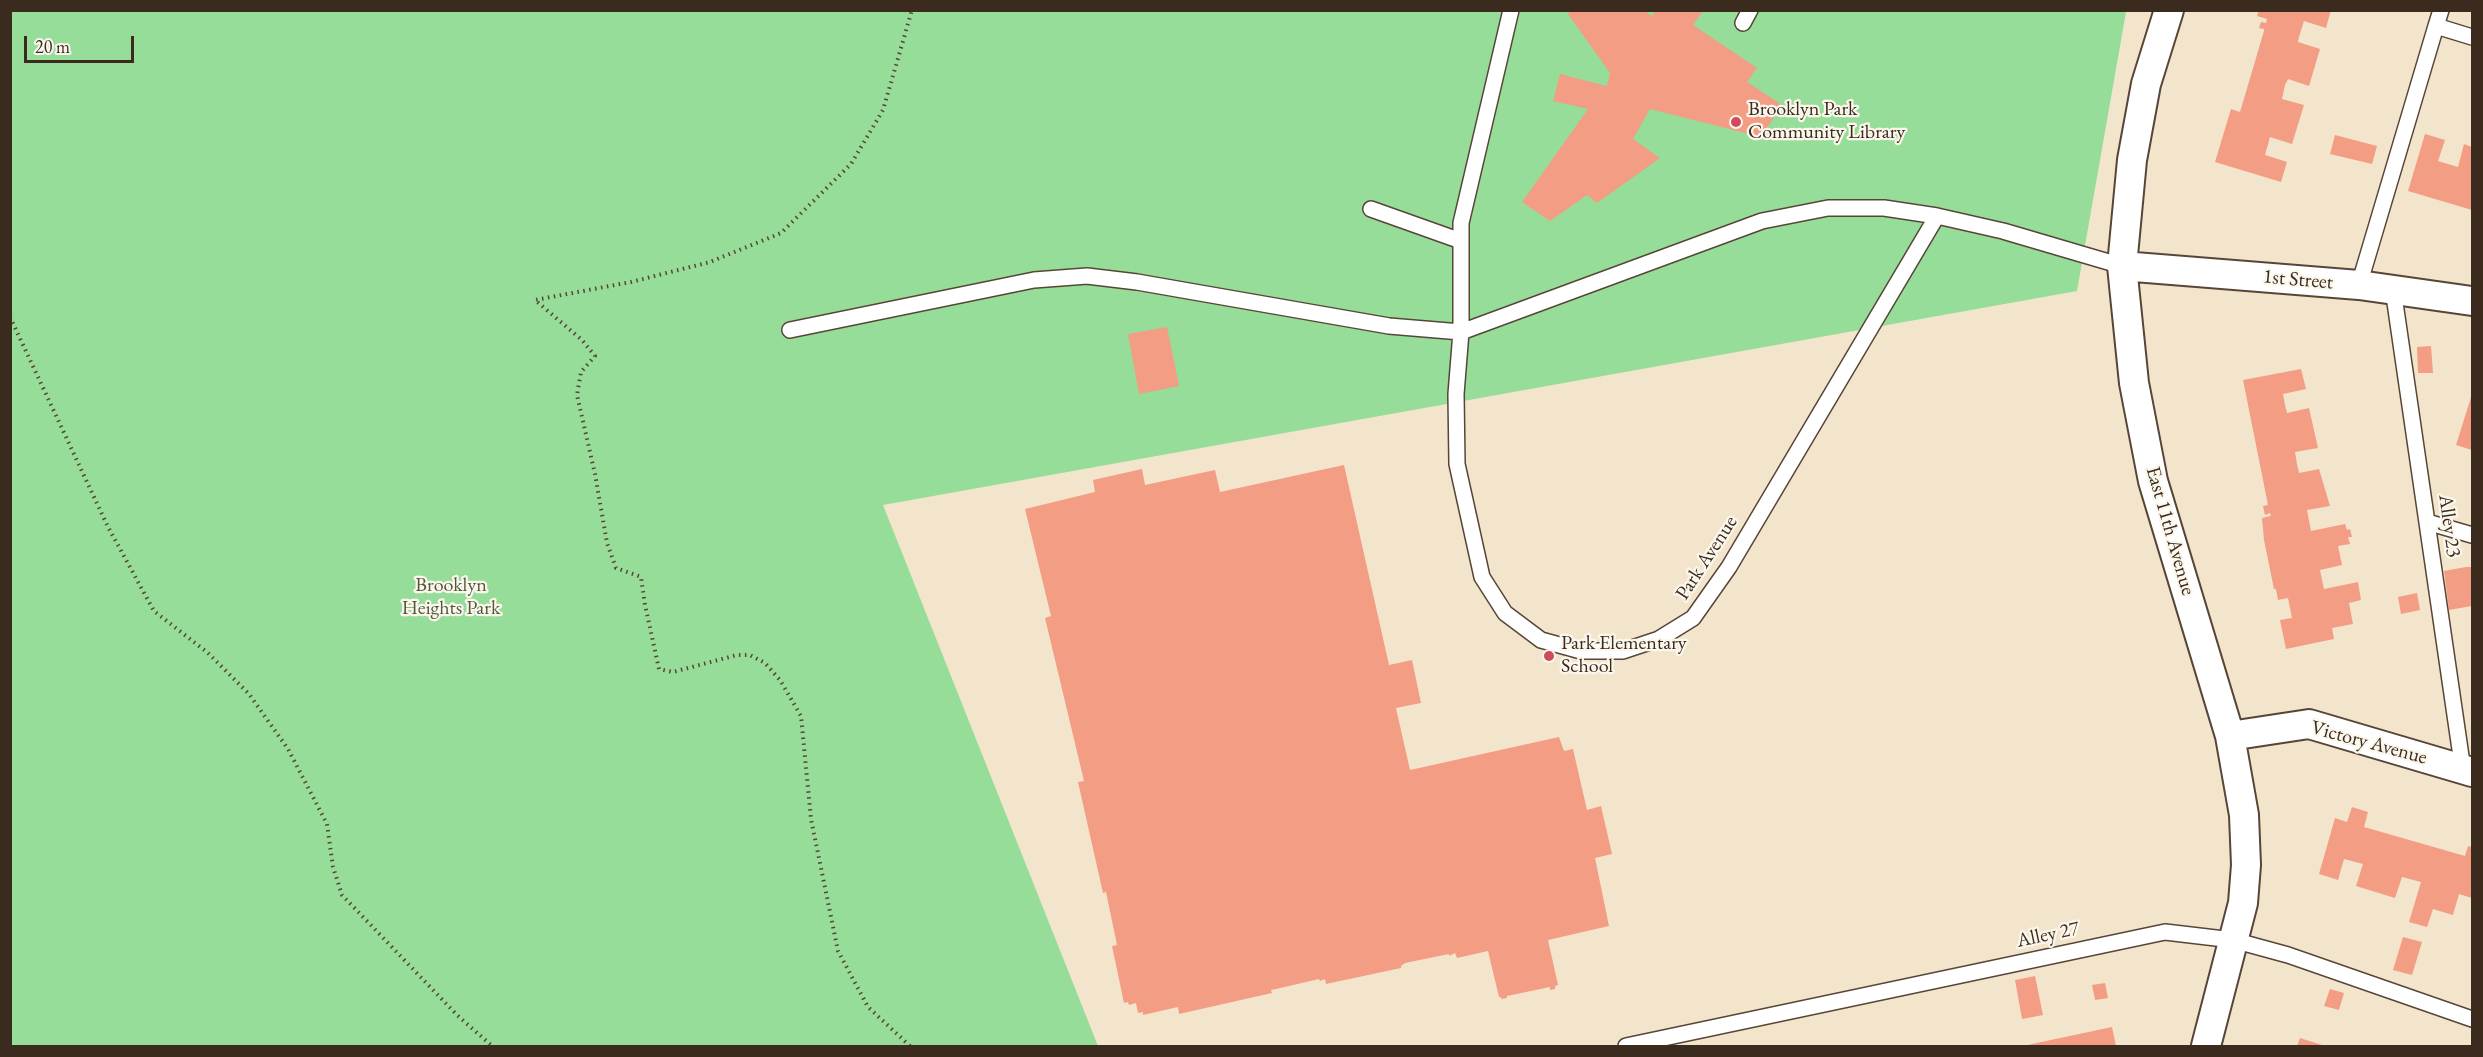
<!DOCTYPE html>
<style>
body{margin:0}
#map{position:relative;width:2483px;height:1057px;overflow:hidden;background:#f3e5cb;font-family:"EB Garamond",serif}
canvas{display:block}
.frame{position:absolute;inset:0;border:12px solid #3b2a1e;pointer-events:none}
.scale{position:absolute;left:24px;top:36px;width:110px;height:27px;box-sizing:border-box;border:3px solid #3b2a1e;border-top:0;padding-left:8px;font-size:18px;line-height:21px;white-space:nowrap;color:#3b2a1e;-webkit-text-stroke:4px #fbf7ec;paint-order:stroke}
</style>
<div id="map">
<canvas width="2483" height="1057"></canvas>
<div class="frame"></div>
<div class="scale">20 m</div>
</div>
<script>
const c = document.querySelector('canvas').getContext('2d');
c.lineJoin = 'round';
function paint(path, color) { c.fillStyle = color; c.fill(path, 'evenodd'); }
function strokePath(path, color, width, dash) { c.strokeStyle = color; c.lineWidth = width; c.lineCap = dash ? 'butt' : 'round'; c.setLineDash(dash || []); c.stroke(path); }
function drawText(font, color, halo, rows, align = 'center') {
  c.font = font + ' "EB Garamond",serif'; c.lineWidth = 4.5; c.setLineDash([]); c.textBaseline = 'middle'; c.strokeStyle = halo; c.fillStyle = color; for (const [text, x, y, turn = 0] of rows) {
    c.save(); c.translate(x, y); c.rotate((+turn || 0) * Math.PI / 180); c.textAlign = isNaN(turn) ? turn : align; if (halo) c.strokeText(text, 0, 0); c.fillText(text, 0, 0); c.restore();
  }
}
paint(new Path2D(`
 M2118 10 2126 12 2077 291 883 505 1098 1046H11L10 11Z`), '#95dd98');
paint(new Path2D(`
 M1570 10H1644L1652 16 1656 10H1704L1693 25 1757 68 1747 82 1782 105 1761 137 1650 109 1633 139 1660 158 1597 203 1587 195 1550 221 1522 202 1588 109 1553 101 1560 74 1607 86 1610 73 1568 14Z
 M2259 10H2331L2326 28 2304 21 2299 37 2298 42 2320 49 2309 86 2288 79 2285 85 2282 99 2304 105 2292 144 2270 137 2265 155 2287 162 2281 182 2215 162 2231 109 2240 112 2264 31V29L2259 28 2261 22 2266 23 2267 19 2257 16Z
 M2425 134 2445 140 2438 161 2458 167 2464 144 2472 147V210L2408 191Z
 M2335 135 2377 146 2372 164 2330 154Z
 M1167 327 1179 386 1139 394 1128 334Z
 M2431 346 2433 373H2418L2417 347Z
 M2301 369 2306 389 2283 394 2285 405 2287 413 2309 408 2318 448 2295 452 2297 464 2299 473 2319 469 2330 506 2307 510 2311 531 2345 524 2347 530 2350 529 2352 537H2348L2350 544 2338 546 2342 565 2320 570 2324 589 2358 582 2361 600 2349 603 2353 624 2332 628 2334 639 2286 649 2280 620 2292 618 2288 598 2278 600 2276 589H2274L2264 540 2262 518 2271 516 2270 513 2265 515 2263 506 2268 505 2243 380Z
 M2472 394V450L2456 445Z
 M1344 465 1389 665 1412 660 1421 703 1396 708 1410 770 1559 737 1564 751 1573 749 1587 810 1601 806 1612 854 1595 858 1609 926 1548 940 1558 985 1555 986V989L1550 990V987L1507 996V998L1501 999V997H1499L1488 951 1457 958 1455 953 1449 956V954L1405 963 1401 966V968L1326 984 1325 979 1320 981 1319 979 1276 989 1271 990 1272 993 1179 1014 1178 1007 1143 1015V1012L1138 1013 1136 1003 1129 1005 1128 1002 1124 1003 1112 946 1117 945 1106 892 1103 893 1078 782 1084 781 1045 618 1051 616 1025 509 1095 492 1093 480 1142 469 1145 485 1215 470 1220 492Z
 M2466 567H2472V606L2449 610 2444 571Z
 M2417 593 2420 610 2401 614 2398 597Z
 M2352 807 2368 812 2364 827 2465 856 2468 846 2472 847V898L2459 894 2453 915 2433 909 2427 927 2409 922 2421 882 2402 877 2395 898 2356 886 2363 864 2344 859 2338 880 2319 874 2335 818 2347 822Z
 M2403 937 2422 942 2412 975 2393 970Z
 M2035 976 2043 1015 2022 1019 2015 980Z
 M2105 983 2108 998 2095 1000 2092 985Z
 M2330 989 2344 993 2339 1010 2324 1006Z
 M2112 1027 2116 1046H2024L2032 1044Z
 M2300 1038 2325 1046H2297Z`), '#f39d85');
const lane = new Path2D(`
 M1511 10 1461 223V332L1456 394 1457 464 1482 577 1505 613 1541 640 1581 651H1623L1659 639 1693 618 1729 567 1937 216
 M2441 10 2436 26 2472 37
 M1743 23 1750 10
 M1371 209 1461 241
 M2359 285 2436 26
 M2393 289 2463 770
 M790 330 1034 280 1087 276 1137 282 1389 326 1461 332 1762 221 1828 208H1884L1937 216 2003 231 2122 266
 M2427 522 2472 535
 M1626 1046 2165 932 2233 940 2288 955 2472 1019`);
const street = new Path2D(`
 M2169 10 2146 84 2132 160 2122 266 2134 383 2153 481 2230 736 2244 815 2246 865 2243 903 2206 1046
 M2122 266 2359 285 2472 301
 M2230 736 2309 724 2472 772`);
strokePath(lane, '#574638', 18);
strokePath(street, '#574638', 32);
strokePath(new Path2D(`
 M10 317 108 527 154 611 208 653 249 694 288 749 327 824 333 867 342 895 457 1015 492 1046
 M910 1046 868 1007 838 951 811 819 801 716 780 680 765 663 750 655H737L673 672 659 669 645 605 641 577 616 568 607 543 595 474 577 395 581 372 595 356 582 340 535 300 631 282 710 262 781 233 851 164 883 110 912 10`), '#574638', 4, [1.5, 4.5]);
strokePath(lane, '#fff', 15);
strokePath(street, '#fff', 28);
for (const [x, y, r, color] of [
 [1736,122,6,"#d1495b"],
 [1549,656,6,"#d1495b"]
]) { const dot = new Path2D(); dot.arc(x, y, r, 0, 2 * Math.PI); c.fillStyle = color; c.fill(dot); strokePath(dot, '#fbf7ec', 2); }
drawText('20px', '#3b2a1e', '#fbf7ec', [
 ["Brooklyn Park",1748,110],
 ["Community Library",1748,133],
 ["Park Elementary",1561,644],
 ["School",1561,667]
], 'left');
drawText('20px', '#3b2a1e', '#fbf7ec', [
 ["1st Street",2298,280,5],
 ["Alley 23",2449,526,82],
 ["East 11th Avenue",2170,531,74],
 ["Park Avenue",1707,558,-57],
 ["Victory Avenue",2369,743,15],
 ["Alley 27",2048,935,-12]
]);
drawText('20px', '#52573c', '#fbf7ec', [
 ["Brooklyn",451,586],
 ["Heights Park",451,609]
]);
</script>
